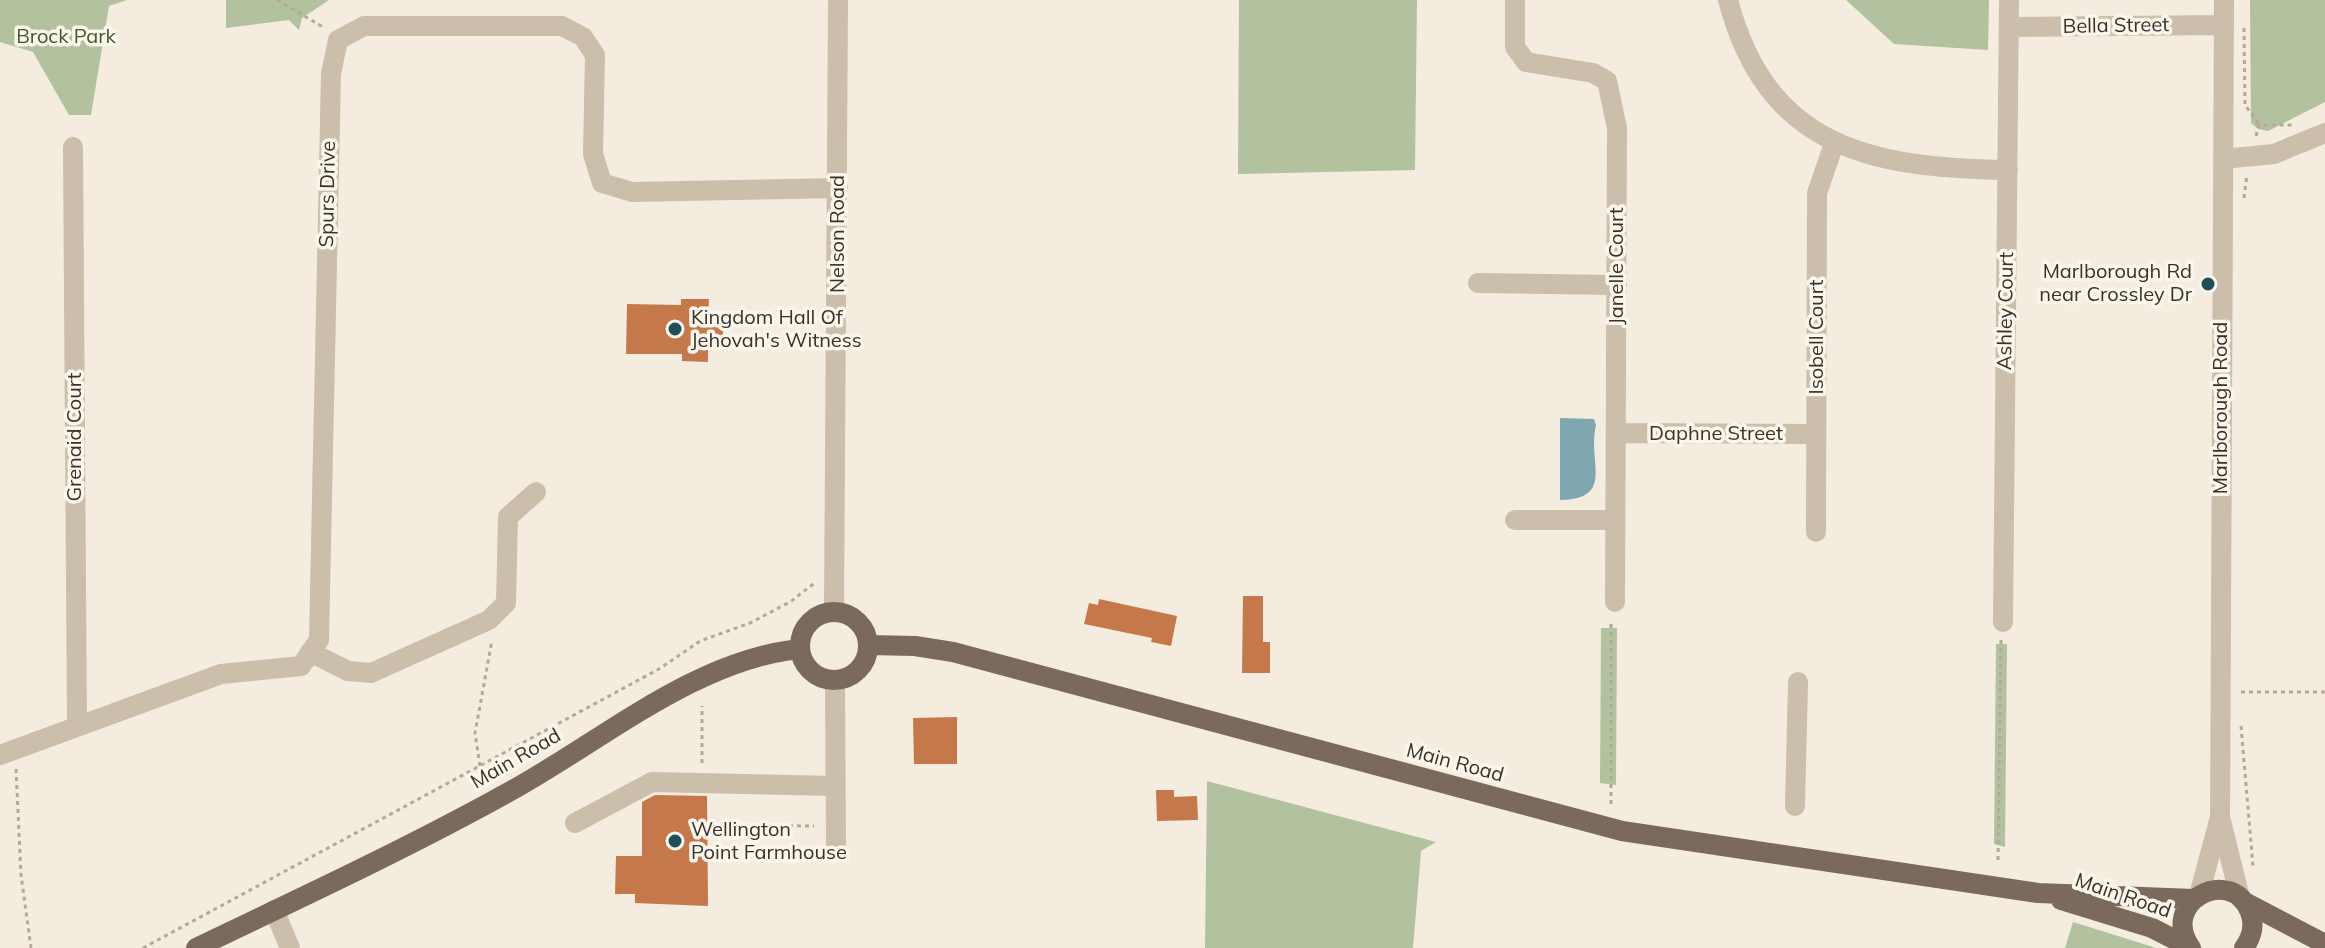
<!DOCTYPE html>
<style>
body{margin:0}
canvas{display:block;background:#f3ecdf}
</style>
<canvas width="2325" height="948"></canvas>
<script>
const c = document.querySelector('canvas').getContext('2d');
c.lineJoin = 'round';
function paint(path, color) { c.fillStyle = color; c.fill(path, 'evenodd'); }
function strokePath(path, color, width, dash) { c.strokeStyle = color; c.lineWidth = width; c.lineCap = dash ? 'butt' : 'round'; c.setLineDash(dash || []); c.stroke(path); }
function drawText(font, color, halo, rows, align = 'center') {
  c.font = font + ' Mulish,sans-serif'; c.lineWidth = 7; c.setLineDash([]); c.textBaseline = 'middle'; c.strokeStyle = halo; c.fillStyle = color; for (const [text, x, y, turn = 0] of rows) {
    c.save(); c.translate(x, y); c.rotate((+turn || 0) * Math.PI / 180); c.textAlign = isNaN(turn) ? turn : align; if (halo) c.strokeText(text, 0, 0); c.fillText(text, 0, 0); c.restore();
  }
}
paint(new Path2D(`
 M0 0H127L109 6 91 115H69L33 52 0 42Z
 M226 0H329L302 18 299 30 289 20 226 28Z
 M1239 0H1417L1415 170 1238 174Z
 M1846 0H1989L1988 50 1894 44Z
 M2250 0H2325V102L2268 131 2258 129 2251 123Z
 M1601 628H1617L1616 785 1600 783Z
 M1996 644H2007L2005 847 1994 844Z
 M1207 781 1436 842 1421 851 1413 948H1205Z
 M2073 922 2150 946 2155 948H2065Z`), '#b2c29f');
paint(new Path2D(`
 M1560 418 1594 419 1596 425C1587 462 1616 499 1560 500Z`), '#7ea7b0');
paint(new Path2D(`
 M681 299H709L708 318H723V339H708V362L682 361V354H626L627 304 681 305Z
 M1243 596H1263V642H1270V673H1242Z
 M1099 599 1177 616 1171 646 1151 642 1152 638 1084 624 1089 603 1098 605Z
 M957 717V764H914L913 718Z
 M1156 790H1174V797L1197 796 1198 820 1157 821Z
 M655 795 707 796 708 906 635 903V894H615L616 856H642V802Z`), '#c5794b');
strokePath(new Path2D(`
 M277 0 323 27
 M2244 28 2245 105 2259 124
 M2256 136 2259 125H2292
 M2244 198 2247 174
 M2241 692H2325
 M2241 726 2253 866
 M702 763V706
 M480 766 475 733 492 640
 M16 769 21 875 31 948
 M1611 804V622
 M709 825 814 826
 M1998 860 2001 638
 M143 948 659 669 700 641 750 623 790 602 816 582`), '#b7a895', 3, [4, 4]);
strokePath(new Path2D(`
 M1515 0V47L1526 62 1593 73 1607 81 1617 128 1615 602
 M1728 0C1767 148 1871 168 2008 170
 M2009 27 2223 25
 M73 147 77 727
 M2223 159 2274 154 2325 133
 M1478 283 1617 285
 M1616 433 1816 434
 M1515 520H1615
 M1816 532 1817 193 1834 144
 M834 612 838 0
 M2003 622 2009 0
 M310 652 348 671 371 673 489 620 506 603 508 517 536 492
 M835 681 836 843
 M0 755 221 674 301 666 319 640 331 74 338 40 364 26H562L583 37 595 55 593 154 602 183 632 192 838 188
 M1795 806 1798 682
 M2220 817 2240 898
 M575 823 652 782 835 786
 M2199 895 2220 817 2224 0
 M274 910 290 948`), '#cbbeab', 20);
strokePath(new Path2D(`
 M800 646a34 34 0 1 1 68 0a34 34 0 1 1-68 0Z
 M868 645 915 646 953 652 1622 831 2038 893 2194 899
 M2061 900 2152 928 2191 948
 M2243 901 2325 944
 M196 948C300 898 406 849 507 793 598 744 695 659 800 649
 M2191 948C2158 902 2231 864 2250 912 2255 925 2252 937 2244 948`), '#7b6a5b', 20);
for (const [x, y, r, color] of [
 [2208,284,8,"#1f4f5b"],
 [675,329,8,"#1f4f5b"],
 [675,841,8,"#1f4f5b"]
]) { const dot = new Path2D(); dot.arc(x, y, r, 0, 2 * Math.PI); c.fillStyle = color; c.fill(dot); strokePath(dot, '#faf6ec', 3); }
drawText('20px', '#39312a', '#faf6ec', [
 ["Bella Street",2116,26,-1],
 ["Spurs Drive",328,194,-89],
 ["Nelson Road",838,234,-90],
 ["Janelle Court",1617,266,-90],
 ["Ashley Court",2006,311,-89],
 ["Isobell Court",1817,337,-90],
 ["Marlborough Road",2221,408,-90],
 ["Daphne Street",1716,434],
 ["Grenaid Court",75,437,-90],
 ["Main Road",516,759,-30],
 ["Main Road",1455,763,15],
 ["Main Road",2123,896,19]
]);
drawText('20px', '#43572e', '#faf6ec', [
 ["Brock Park",66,37]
]);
drawText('20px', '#39312a', '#faf6ec', [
 ["Marlborough Rd",2192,272,"right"],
 ["near Crossley Dr",2192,295,"right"],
 ["Kingdom Hall Of",691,318],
 ["Jehovah's Witness",691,341],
 ["Wellington",691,830],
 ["Point Farmhouse",691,853]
], 'left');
</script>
